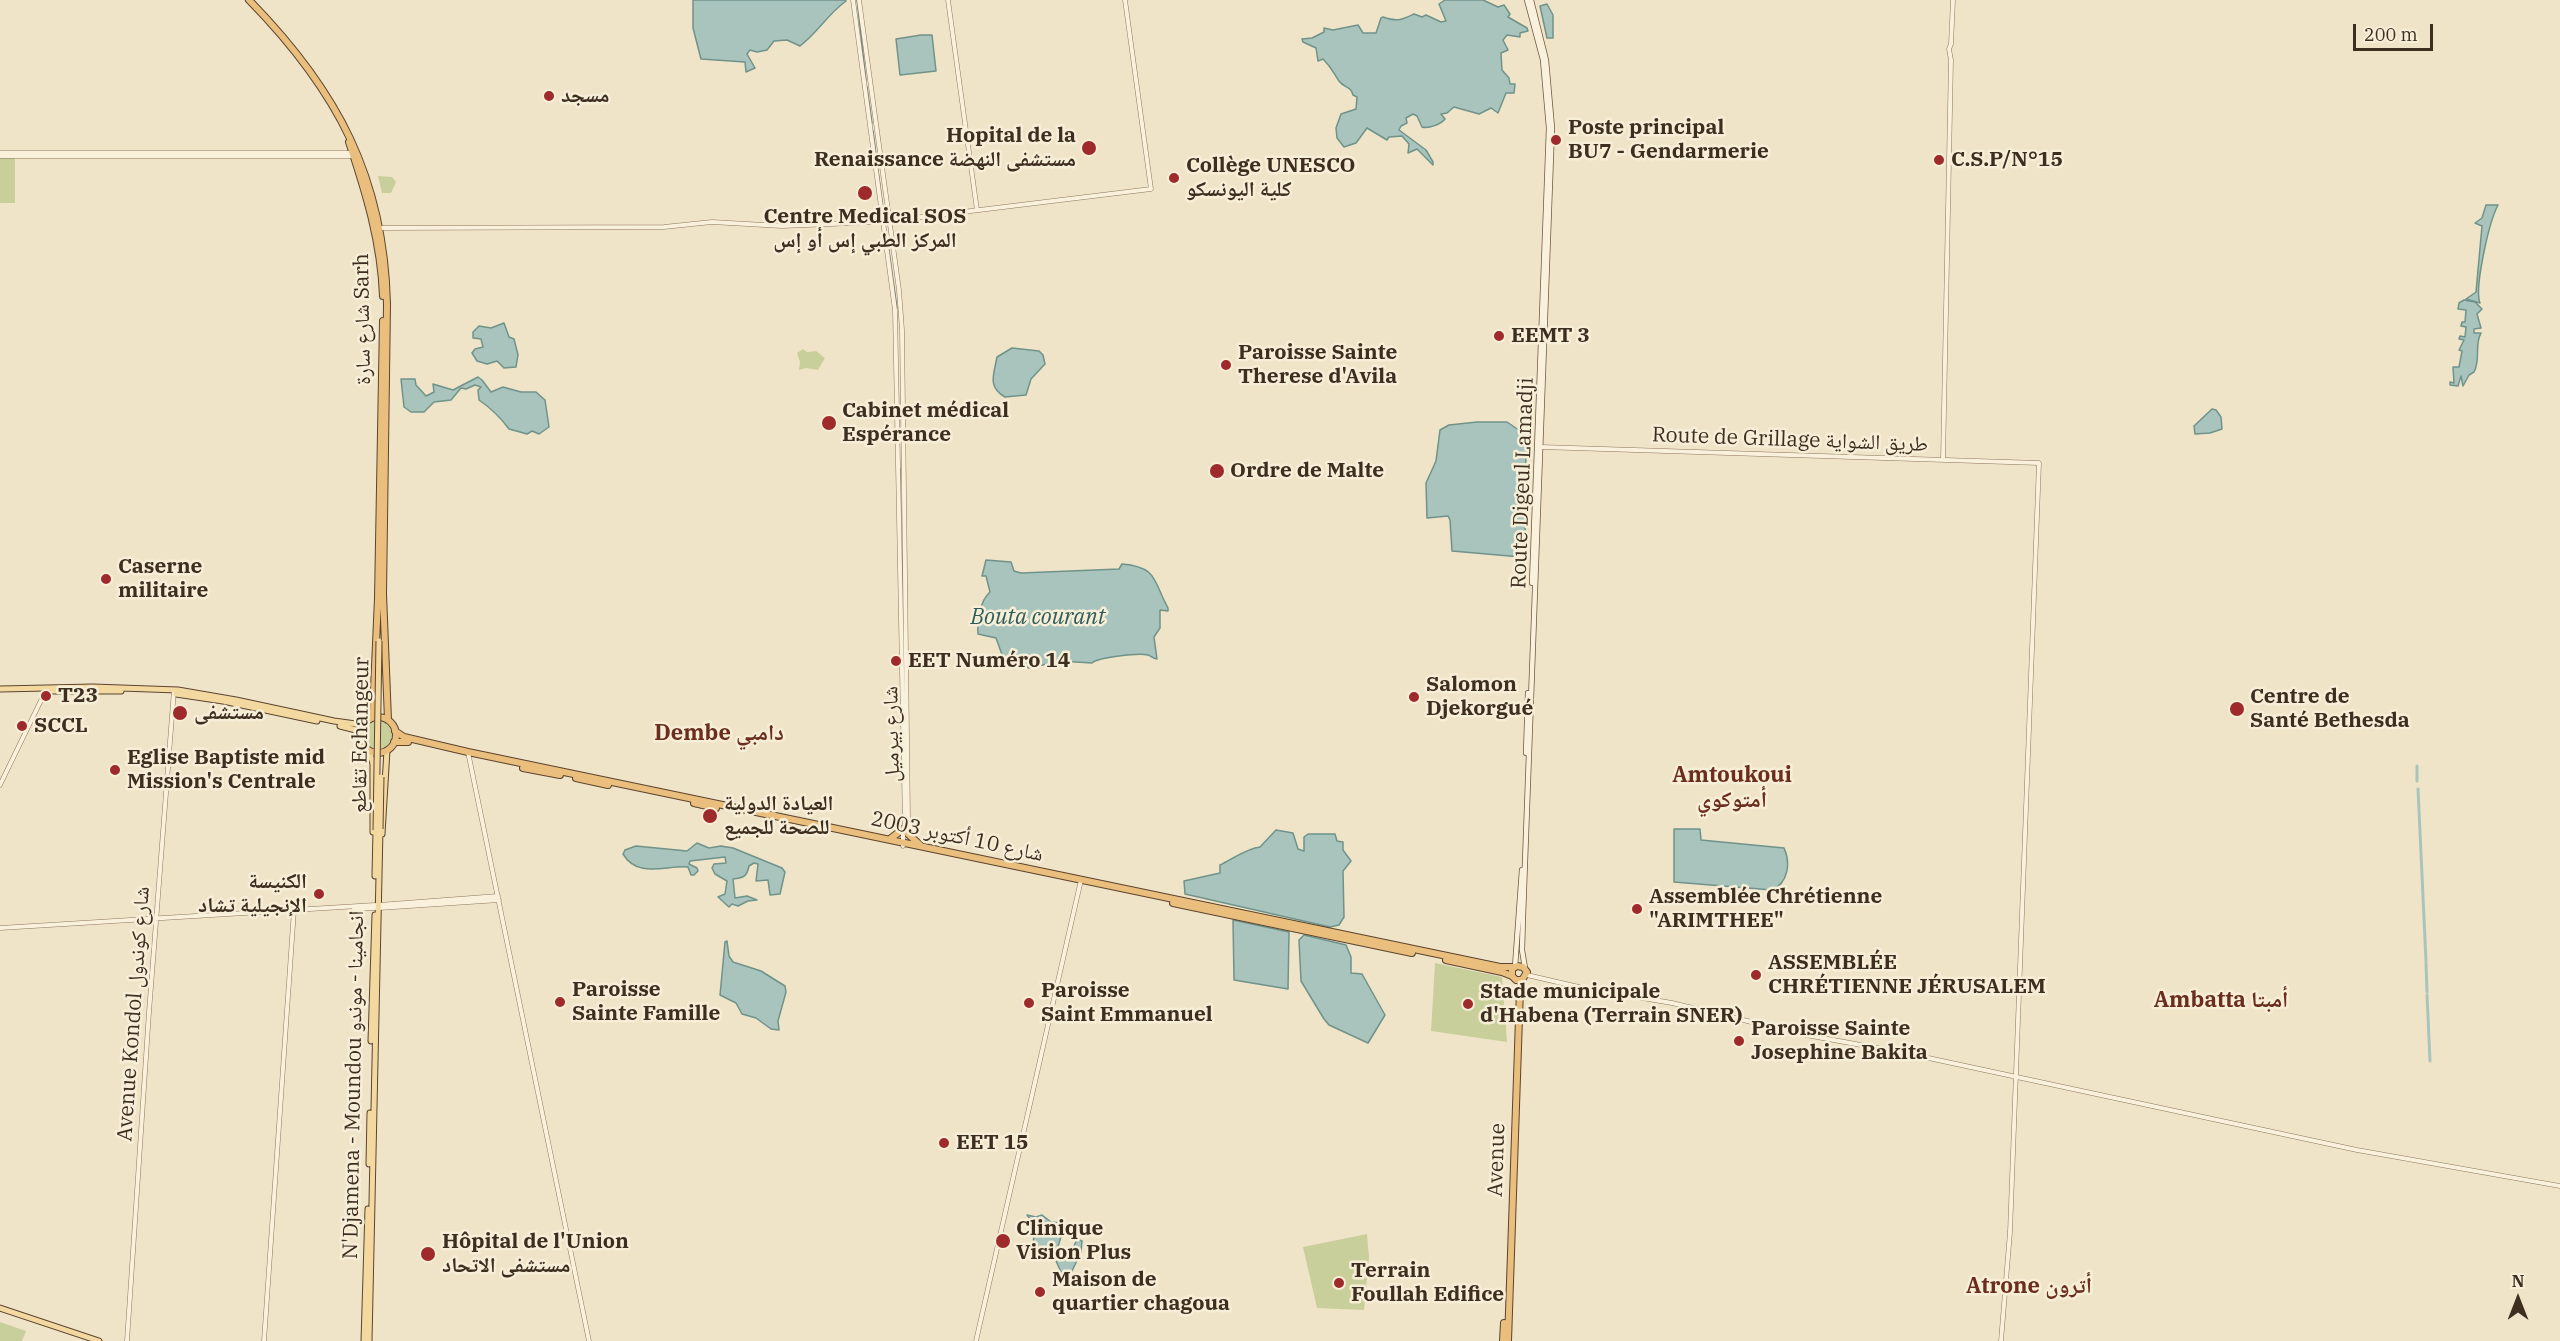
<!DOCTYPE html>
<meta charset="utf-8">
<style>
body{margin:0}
#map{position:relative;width:2560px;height:1341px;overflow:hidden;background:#f0e4c8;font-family:"IBM Plex Serif",serif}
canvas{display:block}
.north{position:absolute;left:2488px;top:1269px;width:60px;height:60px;-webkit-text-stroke:4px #f7eed8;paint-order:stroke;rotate:0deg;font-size:16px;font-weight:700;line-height:24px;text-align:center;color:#3d2e20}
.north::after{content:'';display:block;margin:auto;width:21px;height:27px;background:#3d2e20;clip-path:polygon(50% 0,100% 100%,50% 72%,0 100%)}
.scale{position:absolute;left:2353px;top:24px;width:80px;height:27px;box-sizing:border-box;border:3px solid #3d2e20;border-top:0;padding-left:8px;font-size:18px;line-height:21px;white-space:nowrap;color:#3d2e20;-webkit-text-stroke:4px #f7eed8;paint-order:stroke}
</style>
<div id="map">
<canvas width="2560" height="1341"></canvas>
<div class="north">N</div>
<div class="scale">200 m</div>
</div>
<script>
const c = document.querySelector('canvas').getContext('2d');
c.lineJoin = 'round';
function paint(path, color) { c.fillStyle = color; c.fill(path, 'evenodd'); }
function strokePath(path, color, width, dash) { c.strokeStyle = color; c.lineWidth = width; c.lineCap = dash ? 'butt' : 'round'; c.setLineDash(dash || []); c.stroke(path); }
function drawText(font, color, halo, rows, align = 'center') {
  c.font = font + ' "IBM Plex Serif","Noto Naskh Arabic",serif'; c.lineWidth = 5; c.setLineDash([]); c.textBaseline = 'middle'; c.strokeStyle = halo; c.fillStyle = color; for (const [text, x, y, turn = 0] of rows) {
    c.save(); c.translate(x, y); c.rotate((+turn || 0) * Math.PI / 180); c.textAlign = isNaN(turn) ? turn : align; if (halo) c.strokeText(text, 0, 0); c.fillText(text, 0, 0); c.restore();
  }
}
paint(new Path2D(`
 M0 156H15V203H0Z
 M378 176 392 177 396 182 391 193H382Z
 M803 349 807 352 816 351 825 358 818 370 806 368 799 370 800 362 797 353Z
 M363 734a15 15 0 1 1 30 0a15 15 0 1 1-30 0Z
 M1435 963 1502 977 1507 1042 1431 1031Z
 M1367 1234 1369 1257 1364 1310 1317 1308 1303 1247Z
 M0 1322 26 1331 22 1341H0Z`), '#c9cf9b');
const water = new Path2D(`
 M693 0H845L846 1C828 14 818 32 800 46L787 40 774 41 767 50 757 52 750 50 747 54 755 68 746 72 745 62 701 59 693 28Z
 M1445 0H1483L1498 7 1504 5 1510 14 1508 17 1527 28 1528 31 1520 33V37L1507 35 1503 40 1508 50 1501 53 1502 70 1509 78 1510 84H1515L1514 93H1506L1498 113 1491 108 1479 114 1454 107 1447 113 1441 114 1445 119C1441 124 1429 129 1422 127L1417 116 1413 114 1406 118 1407 123 1401 126 1399 130 1426 150 1433 162V165L1417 149 1408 153 1409 144 1402 136 1389 137 1387 140 1367 128 1356 143 1344 147 1337 138 1336 128 1341 114 1356 109 1357 97 1353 95C1351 86 1344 88 1339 81 1333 72 1332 68 1323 59L1318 61 1316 48 1303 42 1302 39 1312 38 1324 32V28L1333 30 1358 25 1363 33H1376L1381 18 1383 17C1398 22 1401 20 1414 14L1422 17 1426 15 1441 22 1446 21 1439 4Z
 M1547 4 1553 15V38H1547L1540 6Z
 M921 35H932L936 71 900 75 896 39Z
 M2486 205H2498C2489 222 2474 288 2480 303L2466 299 2476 292 2482 226 2475 223 2482 218Z
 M2464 300 2475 302 2482 309 2477 314 2481 328 2474 329V333H2481C2474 345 2481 359 2474 372L2469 375 2463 386 2461 376 2458 386 2450 385V382L2454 383 2453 367H2459L2462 351 2459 350 2464 340 2459 339 2460 336 2465 337 2466 327 2461 326 2462 322H2465L2466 310 2458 309 2459 303Z
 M504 323 509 337 514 339 518 355 516 367 504 368 497 361 487 364 477 361 472 353 475 349 483 347 481 339 473 338V332L479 326 491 328Z
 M1012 348 1039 351 1043 355 1045 364 1031 379 1026 395 1005 397C987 387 994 374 997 357Z
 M478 377 482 380 491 392 503 387 521 392H536L545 400 549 427 539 434 532 431 527 434 509 429C501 418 492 409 479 400L478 390 481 387 475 385 466 389 461 388 451 400 434 402 424 412H411L404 407 401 379H415L416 385 426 396 434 392 433 384 453 390Z
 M2212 409 2216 410 2221 417 2222 429 2210 433 2195 434 2194 426Z
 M1477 422H1507L1526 435 1525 548 1521 557 1452 551 1450 520 1448 516 1427 518 1426 483 1436 461 1440 430 1449 425Z
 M986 560 1011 562 1014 571 1021 573 1119 569 1122 564C1158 567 1153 581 1168 608V611L1160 610V628L1154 637 1157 659C1153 659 1151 656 1148 655 1138 653 1099 657 1092 663L1060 661 1029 668 1021 664 1005 663 996 638 978 634C977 620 980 601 990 592L986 576H982Z
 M1674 829H1700L1701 840 1784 848C1791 863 1788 883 1772 890L1674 882Z
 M1276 830 1293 833 1298 849 1304 851V837L1308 834H1335L1337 841 1343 842V850L1351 861 1343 871 1344 917 1339 925 1330 927 1185 894 1184 881 1220 873V865C1233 859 1247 848 1260 847Z
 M697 843 709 848 721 846 733 848 782 868 785 872 780 894 770 895 768 880 756 881 758 864 754 863 749 866C747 876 744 878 733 879L735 898 747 896 757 900 748 901 738 906 732 904 729 907 718 897 725 894 727 881 715 874 712 868 714 864 726 863 725 857 690 861 689 864 697 868 698 871 694 875H691L688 867C666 865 638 879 623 854L625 850 636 846 687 851Z
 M1233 920 1289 932 1288 989 1234 980Z
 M1304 935 1346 945 1351 957V973L1362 974 1385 1015 1368 1043 1329 1025 1324 1019 1301 981 1299 940Z
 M727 941 729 956 733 962 761 971 785 986 786 992 778 1021 779 1030 771 1029 756 1018 742 1014 736 1003 720 995 725 942Z
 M1027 1215 1036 1217 1042 1215 1051 1222 1061 1223 1063 1230 1057 1250 1062 1258H1069L1077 1239 1082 1241 1081 1252 1071 1273 1061 1272 1056 1261 1047 1252 1033 1251C1033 1236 1037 1227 1027 1215Z`);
paint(water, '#a9c4bc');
strokePath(water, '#6f938a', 1.5);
strokePath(new Path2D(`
 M857 0 866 80
 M867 87 872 123
 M873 131 884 218
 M888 244 897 308
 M900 469V497`), '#6f938a', 1.5);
strokePath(new Path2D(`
 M2417 766V781
 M2418 789 2426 961
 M2426 963 2427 992
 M2427 995 2430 1061`), '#a9c4bc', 3);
const tertiary = new Path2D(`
 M853 0 895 310 905 825
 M859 0 899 290 902 330 908 819 903 829V846
 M948 0 977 210
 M0 153H352
 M0 156H353
 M380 228 664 227 712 222 782 226 831 224 889 221 1151 189 1125 0
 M1541 447 2039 463 2010 1232 2001 1341
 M1943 460C1946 326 1948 194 1951 60L1949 49 1951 44 1953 0
 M468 752 589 1341
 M0 785 47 688
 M379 905 498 896
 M379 908 499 900
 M354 909 375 908
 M0 928 375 905
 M1527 975 1583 988 1672 1003 1806 1035 1905 1053 2357 1150 2560 1186
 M127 1341 149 1012 174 690
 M264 1341 294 910
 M976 1341 1081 880`);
const secondary = new Path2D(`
 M1527 0 1543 60 1549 128 1532 583
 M1526 753 1528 693
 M1515 967 1522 870
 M1525 968 1522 950 1523 916 1552 128 1546 60 1531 0`);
const primary = new Path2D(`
 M0 689 93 687 178 690 236 700 334 721 363 725
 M53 691H121
 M176 694 223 701 317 721
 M340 726 360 731
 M369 750 373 764V832
 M382 834 387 750
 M375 876 376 830
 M371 1041 375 915
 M369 1164 370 1113
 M0 1308 99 1341
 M364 1341 368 1209
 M369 1341 380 829`);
const trunk = new Path2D(`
 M249 0C337 90 384 177 387 304L383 594 388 720
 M349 142C366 193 381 242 383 296
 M360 735a18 18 0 1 1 36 0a18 18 0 1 1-36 0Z
 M370 719 373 712 378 598 383 321
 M395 731 404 737 468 752 1500 967H1514
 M394 742H408
 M523 768 560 775
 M576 778 608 785
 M694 803 716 808
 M906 832 920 845
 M890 839 903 829
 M1173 903 1412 953
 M1446 960 1502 972 1512 976
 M1503 1341 1504 1323
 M1508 1341 1520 989 1522 980 1527 972 1523 967 1517 966 1512 969V976L1516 980H1522`);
strokePath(tertiary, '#8d765c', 5);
strokePath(secondary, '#6f573f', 6);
strokePath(primary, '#5b4430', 7);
strokePath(trunk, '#5b4430', 8);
strokePath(tertiary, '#faf1dc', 4);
strokePath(secondary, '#faf1dc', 4.5);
strokePath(primary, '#f3d9a0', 5);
strokePath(trunk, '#eabe7c', 6);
const primaryBridge = new Path2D(`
 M380 829 381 777
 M376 830 379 641`);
strokePath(primaryBridge, '#5b4430', 7, []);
strokePath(primaryBridge, '#f3d9a0', 5);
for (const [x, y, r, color] of [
 [549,96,6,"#9e2a2b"],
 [1556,140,6,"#9e2a2b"],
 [1089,148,8,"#9e2a2b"],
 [1939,160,6,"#9e2a2b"],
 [1174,178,6,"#9e2a2b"],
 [865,193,8,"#9e2a2b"],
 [1499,336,6,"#9e2a2b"],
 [1226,365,6,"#9e2a2b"],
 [829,423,8,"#9e2a2b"],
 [1217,471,8,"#9e2a2b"],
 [106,579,6,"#9e2a2b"],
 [896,661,6,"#9e2a2b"],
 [46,696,6,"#9e2a2b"],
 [1414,697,6,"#9e2a2b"],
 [2237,709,8,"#9e2a2b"],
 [180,713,8,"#9e2a2b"],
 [22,726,6,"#9e2a2b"],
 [115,770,6,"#9e2a2b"],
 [710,816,8,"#9e2a2b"],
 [319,894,6,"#9e2a2b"],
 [1637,909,6,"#9e2a2b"],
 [1756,975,6,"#9e2a2b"],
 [560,1002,6,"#9e2a2b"],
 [1029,1003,6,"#9e2a2b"],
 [1468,1004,6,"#9e2a2b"],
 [1739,1041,6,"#9e2a2b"],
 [944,1143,6,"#9e2a2b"],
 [1003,1241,8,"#9e2a2b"],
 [428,1254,8,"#9e2a2b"],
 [1339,1283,6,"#9e2a2b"],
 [1040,1292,6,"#9e2a2b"]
]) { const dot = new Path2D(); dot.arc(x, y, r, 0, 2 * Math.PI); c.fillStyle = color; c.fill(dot); strokePath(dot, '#f7eed8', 2); }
drawText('bold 21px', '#3d2e20', '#f7eed8', [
 ["مسجد",561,96],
 ["Poste principal",1568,128],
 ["BU7 - Gendarmerie",1568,152],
 ["Hopital de la",1076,136,"right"],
 ["Renaissance مستشفى النهضة",1076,160,"right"],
 ["C.S.P/N°15",1951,160],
 ["Collège UNESCO",1186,166],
 ["كلية اليونسكو",1186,190],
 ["Centre Medical SOS",865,217,"center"],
 ["المركز الطبي إس أو إس",865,241,"center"],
 ["EEMT 3",1511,336],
 ["Paroisse Sainte",1238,353],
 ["Therese d'Avila",1238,377],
 ["Cabinet médical",842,411],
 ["Espérance",842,435],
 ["Ordre de Malte",1230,471],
 ["Caserne",118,567],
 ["militaire",118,591],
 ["EET Numéro 14",908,661],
 ["Salomon",1426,685],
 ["Djekorgué",1426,709],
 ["T23",58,696],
 ["Centre de",2250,697],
 ["Santé Bethesda",2250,721],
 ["مستشفى",194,713],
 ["SCCL",34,726],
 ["Eglise Baptiste mid",127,758],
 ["Mission's Centrale",127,782],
 ["العيادة الدولية",724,804],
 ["للصحة للجميع",724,828],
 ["الكنيسة",307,882,"right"],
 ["الإنجيلية تشاد",307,906,"right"],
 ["Assemblée Chrétienne",1649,897],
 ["\"ARIMTHEE\"",1649,921],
 ["ASSEMBLÉE",1768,963],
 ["CHRÉTIENNE JÉRUSALEM",1768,987],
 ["Paroisse",572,990],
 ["Sainte Famille",572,1014],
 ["Paroisse",1041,991],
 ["Saint Emmanuel",1041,1015],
 ["Stade municipale",1480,992],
 ["d'Habena (Terrain SNER)",1480,1016],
 ["Paroisse Sainte",1751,1029],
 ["Josephine Bakita",1751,1053],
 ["EET 15",956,1143],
 ["Clinique",1016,1229],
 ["Vision Plus",1016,1253],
 ["Hôpital de l'Union",442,1242],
 ["مستشفى الاتحاد",442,1266],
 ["Terrain",1351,1271],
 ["Foullah Edifice",1351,1295],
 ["Maison de",1052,1280],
 ["quartier chagoua",1052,1304]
], 'left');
drawText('21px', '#3d2e20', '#f7eed8', [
 ["شارع سارة Sarh",363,319,-91],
 ["Route de Grillage طريق الشواية",1790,440,2],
 ["Route Digeul Lamadji",1523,483,-88],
 ["شارع بيرميل",892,734,-91],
 ["تقاطع Echangeur",361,735,-89],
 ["شارع 10 أكتوبر 2003",957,837,12],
 ["Avenue Kondol شارع كوندول",134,1014,-86],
 ["N'Djamena - Moundou انجامينا - موندو",354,1085,-89],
 ["Avenue",1497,1160,-88]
]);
drawText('italic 22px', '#2f5d5a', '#f7eed8', [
 ["Bouta courant",1038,618]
]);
drawText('bold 22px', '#6b2e1e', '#f7eed8', [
 ["Dembe دامبي",719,734],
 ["Amtoukoui",1732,776],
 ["أمتوكوي",1732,801],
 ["Ambatta أمبتا",2221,1001],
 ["Atrone أترون",2029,1287]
]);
</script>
